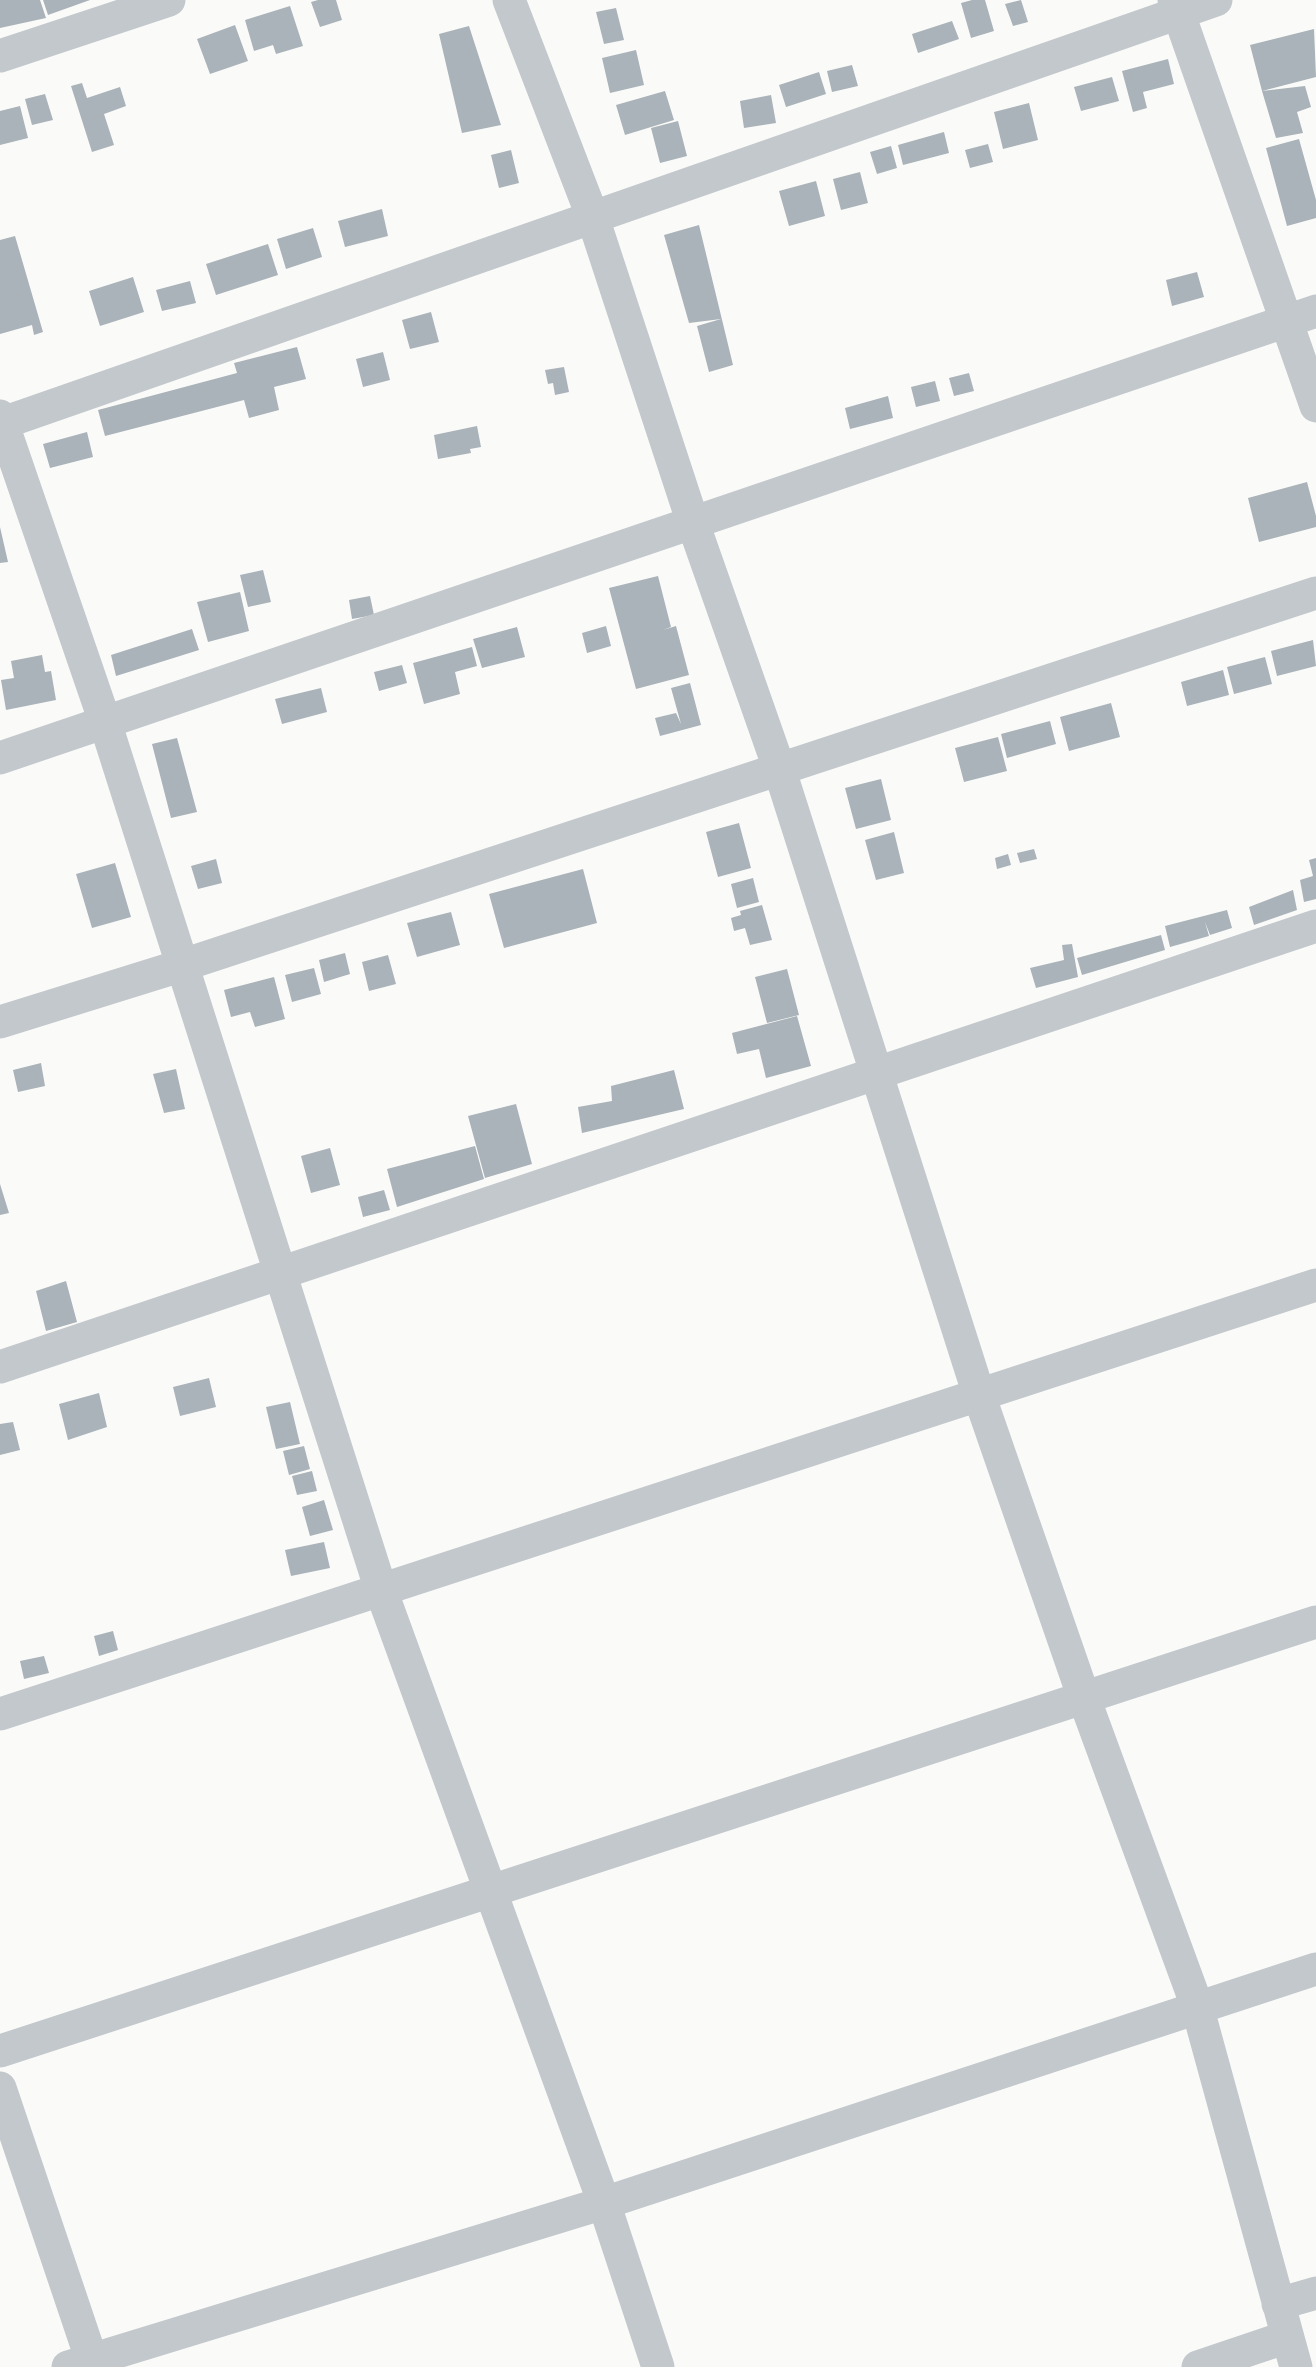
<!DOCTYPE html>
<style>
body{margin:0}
canvas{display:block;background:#fafaf8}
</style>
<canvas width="1316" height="2367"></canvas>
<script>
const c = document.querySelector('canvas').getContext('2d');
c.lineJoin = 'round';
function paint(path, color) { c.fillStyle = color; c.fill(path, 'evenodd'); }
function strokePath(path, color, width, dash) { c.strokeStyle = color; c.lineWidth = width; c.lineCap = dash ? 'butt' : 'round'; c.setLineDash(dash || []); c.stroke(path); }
paint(new Path2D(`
 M0 0H40L46 18 0 28Z
 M43 0H90L48 15Z
 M318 0H336L342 20 320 27 311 2Z
 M972 0H985L994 31 971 38 961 3Z
 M1021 0 1028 22 1013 26 1005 4Z
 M290 6 303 46 276 54 273 45 254 51 245 20Z
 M616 8 624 40 604 44 596 12Z
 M952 21 959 39 918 53 912 34Z
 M235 25 248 61 210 74 197 39Z
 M469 26 501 125 462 133 439 34Z
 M1314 29 1316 77 1262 91 1305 86 1311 107 1297 112 1303 133 1276 138 1262 91 1250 45Z
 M636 50 644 85 610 93 602 58Z
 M1168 59 1174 84 1143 92 1147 108 1133 112 1122 71Z
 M852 65 858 86 832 92 827 71Z
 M819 72 826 94 786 107 779 85Z
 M1112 77 1119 101 1081 111 1074 87Z
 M82 83 87 98 120 87 126 106 104 114 114 145 92 152 71 86Z
 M665 91 674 120 625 135 616 105Z
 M45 94 53 120 32 125 25 99Z
 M771 95 776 123 744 128 740 101Z
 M1029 103 1038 140 1003 149 994 112Z
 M20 106 28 138 0 145V111Z
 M678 121 687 156 660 163 651 128Z
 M944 132 949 153 903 165 898 145Z
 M1299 139 1316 200V218L1287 226 1266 148Z
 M988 144 993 162 970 168 965 150Z
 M891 146 897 168 877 174 870 152Z
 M511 150 519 183 499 188 491 155Z
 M860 172 868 203 841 210 833 179Z
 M816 181 825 216 789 226 779 191Z
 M382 209 388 236 345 247 338 221Z
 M699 225 733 365 709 372 697 326 721 319 689 323 664 235Z
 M313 228 322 257 286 269 277 239Z
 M15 236 43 332 34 335 32 325 0 334V240Z
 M268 244 278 275 216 295 206 264Z
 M1197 272 1204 297 1172 306 1166 280Z
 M133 277 144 312 100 326 89 291Z
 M190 281 196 303 162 311 156 290Z
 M431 312 439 342 410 349 402 320Z
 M297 347 306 379 274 387 279 410 249 418 244 400 105 436 98 410 237 373 234 363Z
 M383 352 390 380 363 387 356 359Z
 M564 367 569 392 555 395 553 383 548 384 545 370Z
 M969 373 974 391 954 396 949 378Z
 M935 381 940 401 916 407 911 387Z
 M888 396 893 418 850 429 845 408Z
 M477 426 481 447 470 449 471 453 438 459 434 435Z
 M87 432 93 457 50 468 43 444Z
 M1307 482 1316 516V527L1259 542 1248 498Z
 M0 527 8 562 0 563Z
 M263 570 271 602 248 607 240 575Z
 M658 576 671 627 663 630 676 626 689 675 636 689 609 588Z
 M240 592 249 631 208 642 197 602Z
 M370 596 374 615 352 619 349 600Z
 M606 626 611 646 587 653 582 633Z
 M517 627 525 657 482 668 473 639Z
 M192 629 199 650 116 676 111 655Z
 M1313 640 1316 666 1277 676 1271 651Z
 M472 647 477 666 455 672 460 694 424 704 413 663Z
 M42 655 45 672 51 671 56 700 6 710 1 680 14 678 11 661Z
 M1265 657 1272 684 1234 694 1227 667Z
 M402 665 407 683 379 691 374 672Z
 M1223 670 1229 695 1187 706 1181 682Z
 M690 683 701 725 660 736 655 718 676 713 681 724 671 688Z
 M321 688 327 712 282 724 275 699Z
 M1111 703 1120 737 1069 751 1060 717Z
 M1050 721 1056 744 1007 758 1001 734Z
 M998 737 1007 771 964 782 955 748Z
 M177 738 197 812 171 818 152 744Z
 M881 779 891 820 856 829 845 788Z
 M739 823 751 868 718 877 706 832Z
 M894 832 904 873 876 880 865 840Z
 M1034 849 1037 859 1020 863 1017 853Z
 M1008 854 1011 865 997 869 995 858Z
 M1316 858V899L1304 902 1300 880 1313 876 1309 860Z
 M216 859 222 883 198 889 191 866Z
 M115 863 131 917 92 928 76 874Z
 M583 869 597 923 504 948 489 894Z
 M753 878 759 902 737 908 731 884Z
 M1293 890 1297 910 1254 925 1249 907Z
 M762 905 772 940 750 945 745 928 734 931 731 918 741 915 740 911Z
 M1227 910 1232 928 1210 935 1205 922 1209 936 1170 947 1165 926Z
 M451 912 460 945 417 957 407 923Z
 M1161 935 1165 950 1082 975 1077 958Z
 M1072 944 1078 977 1036 988 1030 968 1064 960 1062 945Z
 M345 953 350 974 324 982 319 960Z
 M388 955 396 984 369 991 362 962Z
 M314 968 321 994 292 1002 285 975Z
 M787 969 799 1015 767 1023 755 977Z
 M274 977 285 1019 255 1027 250 1012 231 1017 224 990Z
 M797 1016 811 1066 766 1078 759 1049 737 1054 732 1033Z
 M41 1063 45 1086 18 1092 13 1070Z
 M176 1069 185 1109 164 1113 153 1074Z
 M674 1070 684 1109 582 1133 578 1107 612 1101 611 1086Z
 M516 1104 532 1164 485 1178 468 1116Z
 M475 1146 484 1179 397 1207 387 1169Z
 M330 1148 340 1185 311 1193 301 1156Z
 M0 1184 9 1213 0 1215Z
 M384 1190 390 1210 363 1217 358 1197Z
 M66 1281 77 1322 46 1331 36 1291Z
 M209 1378 216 1407 180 1416 173 1387Z
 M99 1393 107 1427 68 1440 59 1404Z
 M290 1402 300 1444 276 1449 266 1407Z
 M13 1422 20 1450 0 1455V1424Z
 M304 1446 310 1469 289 1475 283 1451Z
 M312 1471 317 1491 297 1495 292 1476Z
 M324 1500 333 1530 310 1536 302 1507Z
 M324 1542 330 1568 291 1576 285 1550Z
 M113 1631 118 1650 99 1656 94 1636Z
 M44 1656 49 1673 24 1679 20 1661Z`), '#aab3b9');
strokePath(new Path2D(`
 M509 0 593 218 693 523 779 768 979 1395 1084 1698 1197 2006 1296 2367
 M1174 0 1316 406
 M0 56 169 0
 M0 416 105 722 381 1590 604 2203 658 2367
 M0 424 1216 0
 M0 758 1316 311
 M0 1022 180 966 1316 593
 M0 1367 1316 926
 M0 1714 1316 1285
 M0 2051 1316 1622
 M0 2088 94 2367
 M1278 2304 1316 2293
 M68 2367 604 2203 1316 1969
 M1198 2367 1287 2337`), '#c3c8cc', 33);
</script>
